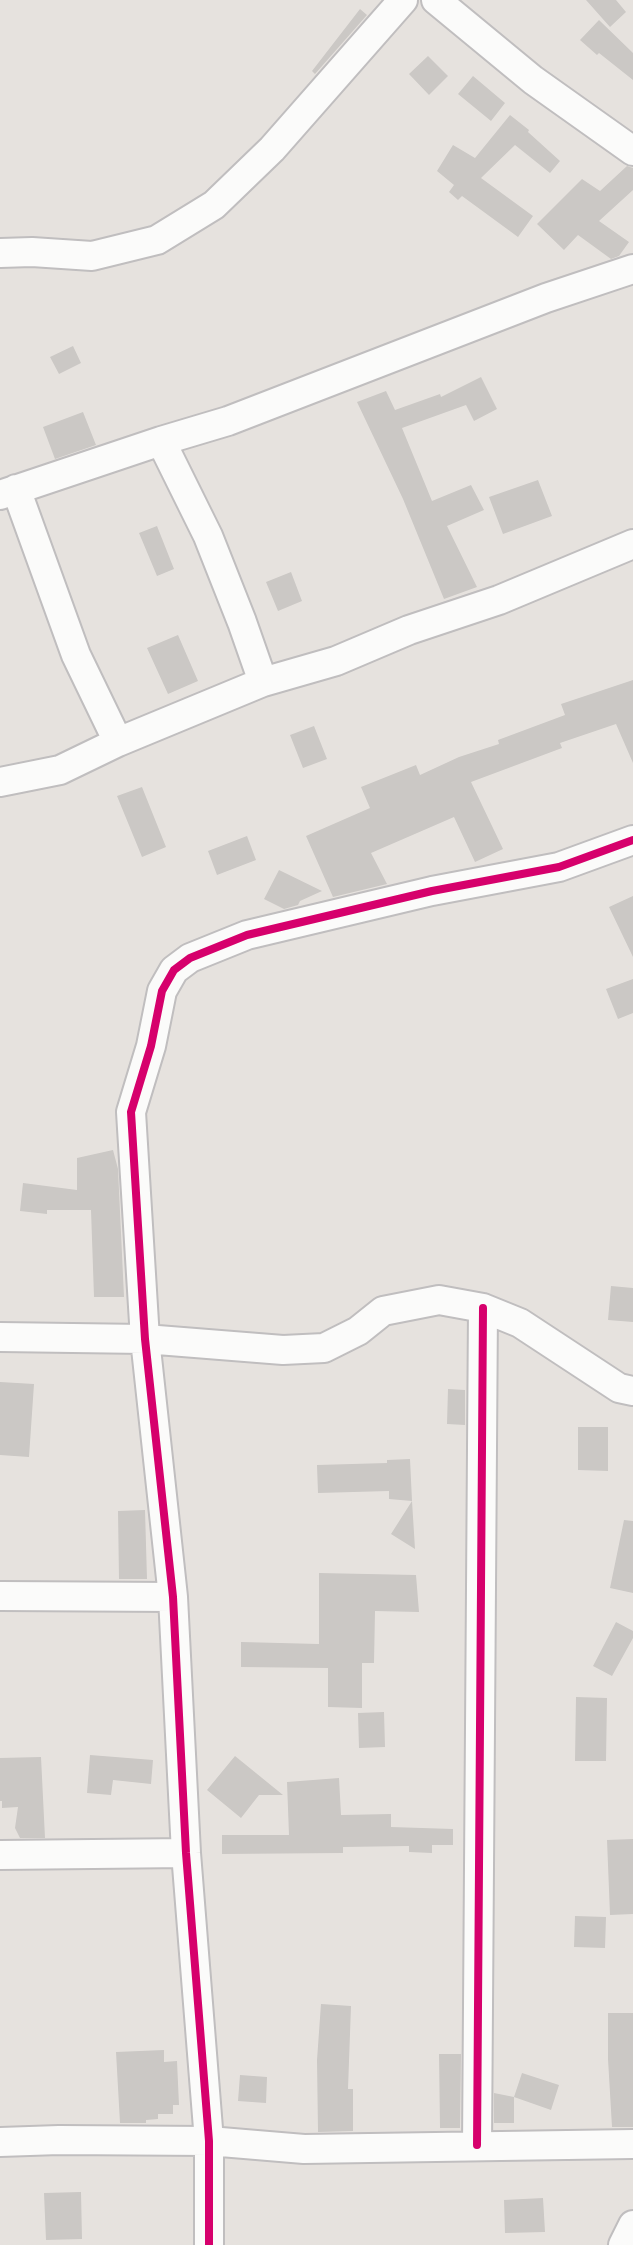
<!DOCTYPE html>
<style>
body{margin:0}
canvas{display:block;background:#e6e2de}
</style>
<canvas width="633" height="2245"></canvas>
<script>
const c = document.querySelector('canvas').getContext('2d');
c.lineJoin = 'round';
function paint(path, color) { c.fillStyle = color; c.fill(path, 'evenodd'); }
function strokePath(path, color, width, dash) { c.strokeStyle = color; c.lineWidth = width; c.lineCap = dash ? 'butt' : 'round'; c.setLineDash(dash || []); c.stroke(path); }
paint(new Path2D(`
 M586 0H616L626 12 610 27Z
 M360 9 367 15 315 74 312 71Z
 M599 20 633 53V80L599 53 597 55 580 40Z
 M428 56 448 76 429 95 409 74Z
 M473 76 505 103 491 121 458 94Z
 M510 115 529 130 528 132 560 161 550 173 515 145 481 178 533 216 518 237 462 196 458 200 449 192 454 185 437 171 453 145 475 158Z
 M627 166 633 168V190L599 221 629 242 619 256 611 259 578 235 564 250 537 224 582 179 600 191Z
 M73 346 81 363 59 374 50 357Z
 M481 377 497 409 474 421 466 405 402 428 432 501 471 485 484 510 447 526 477 587 444 599 403 499 357 402 386 391 395 410 440 394 441 397Z
 M83 412 96 445 55 459 43 427Z
 M538 480 552 516 503 534 489 497Z
 M157 526 174 569 157 576 139 533Z
 M291 572 302 601 278 611 266 582Z
 M178 635 198 681 168 694 147 648Z
 M633 680V763L616 724 560 743 562 748 471 782 503 849 475 862 454 817 371 853 387 884 333 897 306 836 370 808 361 787 416 765 420 775 459 757 499 744 498 740 565 715 561 704Z
 M314 726 327 759 303 768 290 735Z
 M142 787 166 847 142 857 117 796Z
 M247 836 256 860 217 875 208 851Z
 M279 870 322 891 300 901 298 905 284 909 264 899Z
 M633 896V957L609 907Z
 M633 979V1013L618 1019 606 989Z
 M113 1150 118 1169 124 1297H94L91 1210H47V1214L20 1211 23 1183 77 1190V1158Z
 M611 1286 633 1288V1322L608 1320Z
 M0 1382 34 1384 29 1457 0 1455Z
 M448 1389 465 1390V1425L447 1424Z
 M578 1427H608V1471L578 1470Z
 M410 1459 412 1501 389 1499V1491L318 1493 317 1465 387 1463V1460Z
 M412 1501 415 1549 391 1534Z
 M145 1510 147 1579H119L118 1511Z
 M624 1520 633 1521V1593L610 1588Z
 M319 1573 416 1575 419 1612 375 1611 374 1663H362V1708L328 1707V1668L241 1667V1642L319 1644Z
 M616 1622 633 1631V1638L612 1676 593 1666Z
 M576 1697 607 1698 606 1761H575Z
 M384 1712 385 1747 359 1748 358 1713Z
 M90 1755 153 1760 151 1784 113 1780 111 1795 87 1793Z
 M235 1756 283 1795H259L241 1818 207 1790Z
 M41 1757 45 1838H20L15 1828 18 1807 2 1808V1801H0V1758Z
 M339 1778 341 1815 391 1814V1827L453 1829V1845H432V1853L409 1852V1846L343 1847V1853L222 1854V1835H289L287 1782Z
 M633 1839V1914L610 1915 607 1840Z
 M575 1916 606 1917 605 1948 574 1947Z
 M321 2004 351 2006 348 2089H353V2131L318 2132 317 2060Z
 M608 2013H633V2127H612L608 2059Z
 M164 2050V2062L177 2061 179 2105H173V2114H158V2119L146 2120V2123H120L116 2052Z
 M439 2054H461L460 2128H440Z
 M522 2073 559 2085 551 2110 514 2097Z
 M240 2075 267 2077 266 2103 238 2101Z
 M494 2093 514 2097V2123H494Z
 M81 2192 82 2239 46 2240 44 2193Z
 M543 2198 545 2232 505 2233 504 2200Z`), '#cbc8c5');
const minor = new Path2D(`
 M436 0 533 80 633 151
 M0 253 32 252 92 256 157 240 214 205 272 149 403 0
 M161 441 208 536 242 622 263 682
 M16 489 76 655 118 742
 M0 495 161 441 228 421 546 298 633 269
 M0 782 60 770 118 742 263 682 336 661 409 630 499 600 633 544
 M0 1337 145 1339 283 1350 324 1348 358 1331 383 1311 439 1300 483 1308 520 1323 619 1388 633 1391
 M0 1596 173 1597
 M0 1855 186 1853
 M0 2142 59 2140 209 2141 304 2149 633 2144
 M477 2145 483 1308
 M209 2245V2141L186 1853 173 1597 145 1339 131 1112 151 1046 162 991 174 970 190 958 247 935 432 891 559 867 633 840
 M623 2245 633 2225`);
strokePath(minor, '#c0bebf', 32);
strokePath(minor, '#fbfbfa', 28);
strokePath(new Path2D(`
 M477 2145 483 1308
 M209 2245V2141L186 1853 173 1597 145 1339 131 1112 151 1046 162 991 174 970 190 958 247 935 432 891 559 867 633 840`), '#d6006c', 8);
</script>
